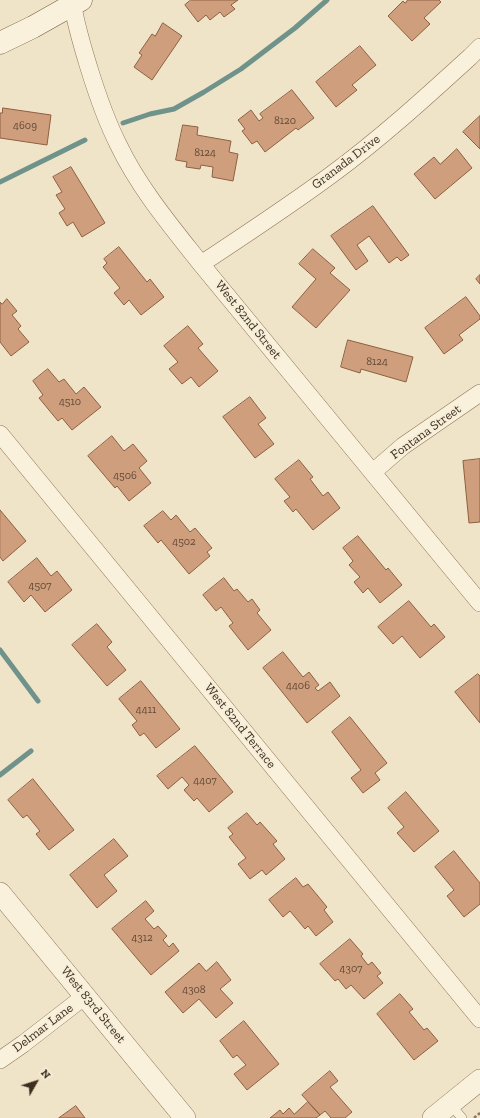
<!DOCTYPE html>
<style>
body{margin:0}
#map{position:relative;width:480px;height:1118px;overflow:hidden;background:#f0e4c8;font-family:"Zilla Slab",serif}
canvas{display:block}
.north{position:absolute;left:16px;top:1062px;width:40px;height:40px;-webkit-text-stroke:3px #f7eed8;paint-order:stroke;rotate:51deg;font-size:11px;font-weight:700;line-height:16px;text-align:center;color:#3d2e20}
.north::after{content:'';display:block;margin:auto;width:14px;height:18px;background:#3d2e20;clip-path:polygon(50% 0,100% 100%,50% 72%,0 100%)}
</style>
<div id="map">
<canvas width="480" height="1118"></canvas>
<div class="north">N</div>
</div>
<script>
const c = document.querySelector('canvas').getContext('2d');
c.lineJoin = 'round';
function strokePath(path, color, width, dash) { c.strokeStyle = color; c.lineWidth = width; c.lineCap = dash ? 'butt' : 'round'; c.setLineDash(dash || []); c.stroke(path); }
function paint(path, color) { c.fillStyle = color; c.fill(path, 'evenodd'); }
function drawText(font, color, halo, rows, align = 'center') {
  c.font = font + ' "Zilla Slab",serif'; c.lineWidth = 4; c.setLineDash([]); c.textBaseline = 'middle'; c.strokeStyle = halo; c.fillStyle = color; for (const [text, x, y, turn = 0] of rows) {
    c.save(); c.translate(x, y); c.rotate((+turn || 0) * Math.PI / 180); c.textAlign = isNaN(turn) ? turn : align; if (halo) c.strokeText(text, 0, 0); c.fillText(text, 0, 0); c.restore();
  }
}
strokePath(new Path2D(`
 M123 123 150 114 174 109 204 92 241 69 295 28 327 0
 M0 182 85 140
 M0 650 38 701
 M0 775 31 751`), '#6f938a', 5);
const building = new Path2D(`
 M191 0H238L231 5 235 9 224 17 220 12 210 20 206 15 198 22 185 5Z
 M408 0H439L441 2 424 18 430 24 412 41 388 16 403 1 405 3Z
 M163 23 182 36 152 80 134 67 142 55 139 53 152 34 155 36Z
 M360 46 376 65 352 85 357 90 336 107 316 82Z
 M292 90 314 118 298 130 296 128 265 152 257 141 252 144 242 131 245 129 238 120 251 110 259 121 263 118 260 114Z
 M3 108 51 115 47 145 0 138V113H2Z
 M480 116V149L463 132Z
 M183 125 198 127 197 135 231 141 229 152 238 154 233 181 212 177 213 167 201 165 200 169 186 167 187 162 176 160Z
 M457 149 472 168 435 199 414 174 434 157 440 164Z
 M71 167 105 223 82 237 73 222 67 226 59 213 65 209 56 195 62 192 53 177Z
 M373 206 409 255 401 261 397 257 389 263 369 236 357 245 368 261 356 270 331 236Z
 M119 247 147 282 150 279 164 297 141 315 129 300 124 305 114 293 120 288 103 267 107 263 104 259Z
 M313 249 335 268 330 273 350 290 316 328 292 307 316 279 299 264Z
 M480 275V284L476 279Z
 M466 297 480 316V319L459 335 463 340 444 354 425 328Z
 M7 299 17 311 12 315 21 326 18 329 29 342 11 356 0 342V302L2 304Z
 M188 326 203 344 198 348 218 371 199 387 191 377 182 384 169 369 178 362 164 346Z
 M348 340 413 357 406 382 361 369 360 373 341 367Z
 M48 369 59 382 64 379 76 394 84 387 101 407 72 430 62 418 58 421 39 398 43 395 33 381Z
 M250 397 266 418 258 424 274 444 255 458 223 417Z
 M112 436 124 451 133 444 147 461 139 468 151 483 129 501 117 486 115 488 88 456Z
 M480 459V522L469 523 463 461Z
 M299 460 313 477 310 479 323 496 328 492 340 508 313 530 296 509 293 512 284 501 290 497 275 479Z
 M0 510 26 541 3 561 0 557Z
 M163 511 171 520 176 515 190 532 195 528 212 548 207 552 210 556 189 574 161 540 158 543 144 526Z
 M358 536 386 570 388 568 402 585 380 603 368 588 363 593 354 582 360 577 349 565 353 561 343 548Z
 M37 558 51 576 57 571 72 590 45 612 31 595 24 602 8 582Z
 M224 578 234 591 237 589 248 602 252 599 260 610 257 613 271 630 248 650 229 626 233 623 221 607 216 611 203 595Z
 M409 601 431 627 434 624 445 637 420 658 402 636 393 644 378 627Z
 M97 624 112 642 107 647 126 670 107 686 72 645Z
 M283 652 303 677 309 672 319 685 315 688 318 691 330 682 340 696 307 723 263 668Z
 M478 674 480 676V723L455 692Z
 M141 681 180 729 156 748 144 733 140 736 132 725 137 721 119 699Z
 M350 717 387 763 375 773 380 780 363 793 351 778 361 770 332 732Z
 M195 746 233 792 209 812 197 798 194 801 184 790 189 785 182 777 168 789 157 776Z
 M33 779 74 830 49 850 36 834 40 831 27 815 23 818 8 800Z
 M406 792 439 831 414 852 397 833 404 827 388 808Z
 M247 813 257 825 260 822 277 841 273 844 285 859 266 875 262 870 250 879 238 864 246 858 229 837 233 834 228 828Z
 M114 839 128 856 104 875 117 891 97 908 70 875Z
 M454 851 480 883V904L464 917 447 896 454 890 435 867Z
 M296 878 303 887 308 884 327 907 324 910 333 922 316 936 308 926 305 929 290 911 283 917 269 900Z
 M146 901 154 911 145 919 154 929 158 926 167 936 163 940 169 947 173 943 179 951 151 975 112 929Z
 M350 939 363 954 361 956 368 965 372 962 381 973 377 976 383 983 364 999 351 985 346 989 338 979 335 981 320 964Z
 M217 962 231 980 220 989 233 1003 216 1018 199 999 183 1013 165 992 199 963 206 971Z
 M400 994 413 1009 409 1012 424 1030 427 1028 438 1041 414 1060 377 1014Z
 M244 1021 279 1064 247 1090 234 1074 246 1065 237 1055 233 1058 220 1041Z
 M330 1071 338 1081 330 1087 352 1112 345 1118H331L325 1111 320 1115 302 1095Z
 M308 1102 320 1115 316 1118H270L280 1110 283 1114 289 1108 294 1114Z
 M76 1106 85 1118H59Z`);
paint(building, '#cf9f7d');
strokePath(building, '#8d5f41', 1);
const service = new Path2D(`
 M450 1104 462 1118`);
const minor = new Path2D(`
 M72 0C75 23 82 45 89 68 97 94 106 120 118 144 139 188 171 226 201 264L480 603
 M201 264C245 235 289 206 331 175 380 139 425 98 470 57L480 47
 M0 434 480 1019
 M373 472 403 446 480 393
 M0 1060 23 1044 85 996`);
const tertiary = new Path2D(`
 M0 893 185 1118
 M433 1118 480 1080`);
const secondary = new Path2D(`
 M0 43 33 27 81 0`);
strokePath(service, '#8d765c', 10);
strokePath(minor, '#8d765c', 18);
strokePath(tertiary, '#8d765c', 22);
strokePath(secondary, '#6f573f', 23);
strokePath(new Path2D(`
 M474 1118 480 1113`), '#8d765c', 2.5, [3, 2]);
strokePath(service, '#faf1dc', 9);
strokePath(minor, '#faf1dc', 17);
strokePath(tertiary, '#faf1dc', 21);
strokePath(secondary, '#faf1dc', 22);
drawText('11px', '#624a37', null, [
 ["8120",285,121],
 ["4609",25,126],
 ["8124",205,153],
 ["8124",377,362],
 ["4510",70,402],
 ["4506",125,476],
 ["4502",184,542],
 ["4507",40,586],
 ["4406",298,686],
 ["4411",146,710],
 ["4407",205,781],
 ["4312",142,938],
 ["4307",351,969],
 ["4308",194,990]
]);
drawText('13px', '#3d2e20', '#f7eed8', [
 ["Granada Drive",346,162,-37],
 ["West 82nd Street",248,320,51],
 ["Fontana Street",426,432,-36],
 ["West 82nd Terrace",240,726,51],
 ["West 83rd Street",93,1005,51],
 ["Delmar Lane",43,1028,-37]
]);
</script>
